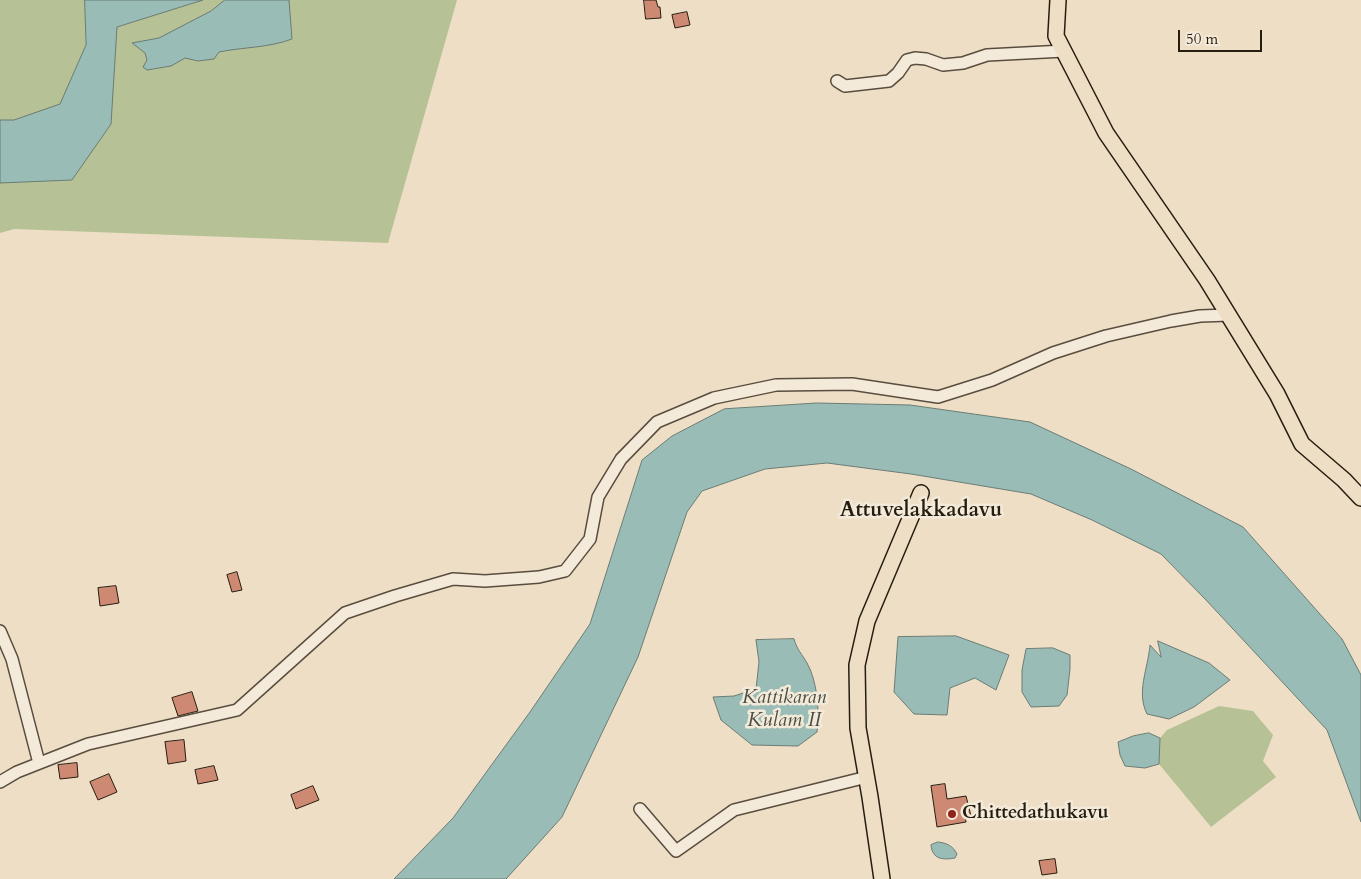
<!DOCTYPE html>
<style>
body{margin:0}
#map{position:relative;width:1361px;height:879px;overflow:hidden;background:#eedec5;font-family:Cardo,serif}
canvas{display:block}
.scale{position:absolute;left:1178px;top:30px;width:84px;height:22px;box-sizing:border-box;border:2px solid #261d11;border-top:0;padding-left:6px;font-size:15px;line-height:18px;white-space:nowrap;color:#261d11;-webkit-text-stroke:4px #f4ead9;paint-order:stroke}
</style>
<div id="map">
<canvas width="1361" height="879"></canvas>
<div class="scale">50 m</div>
</div>
<script>
const c = document.querySelector('canvas').getContext('2d');
c.lineJoin = 'round';
function paint(path, color) { c.fillStyle = color; c.fill(path, 'evenodd'); }
function strokePath(path, color, width, dash) { c.strokeStyle = color; c.lineWidth = width; c.lineCap = dash ? 'butt' : 'round'; c.setLineDash(dash || []); c.stroke(path); }
function drawText(font, color, halo, rows, align = 'center') {
  c.font = font + ' Cardo,serif'; c.lineWidth = 5; c.setLineDash([]); c.textBaseline = 'middle'; c.strokeStyle = halo; c.fillStyle = color; for (const [text, x, y, turn = 0] of rows) {
    c.save(); c.translate(x, y); c.rotate((+turn || 0) * Math.PI / 180); c.textAlign = isNaN(turn) ? turn : align; if (halo) c.strokeText(text, 0, 0); c.fillText(text, 0, 0); c.restore();
  }
}
paint(new Path2D(`
 M0 0H457L388 243 14 229 0 233Z
 M1219 706 1253 711 1273 735 1263 761 1276 777 1211 827 1159 764 1160 738 1167 730Z`), '#b7c196');
const water = new Path2D(`
 M85 0H203L117 27 111 124 72 180 0 183V120H14L60 104 86 45Z
 M225 0H289L292 39C268 48 243 47 219 52L214 59 198 61 185 58 171 66 147 70 143 67 147 60 145 53 132 43 159 38 211 11Z
 M817 403 910 405 1030 422 1131 469 1243 527 1342 639 1361 675V822L1327 730 1206 600 1161 554 1092 520 1031 494 911 474 827 463 765 469 702 491 687 512 638 657 562 817 506 879H394L453 818 530 712 590 624 642 460 672 436 724 409Z
 M956 636 1009 655 996 690 975 678 950 688 947 715 914 714 894 692 898 637Z
 M794 639C797 650 802 654 807 663 817 680 820 712 817 732L798 746 752 745 721 720 713 697 734 696 756 689 759 662 756 640Z
 M1158 641 1209 663 1230 680 1194 707 1169 719 1147 714C1136 692 1148 669 1150 645L1161 657Z
 M1053 648 1070 655V669L1067 695 1059 706 1031 707 1022 692V670L1026 649Z
 M1149 733 1160 738 1159 764 1145 768 1125 766 1120 755 1118 742 1133 736Z
 M938 842C947 843 953 846 957 854L955 858C944 860 932 860 931 845Z`);
paint(water, '#99bcb6');
strokePath(water, '#6b7c74', 1);
const building = new Path2D(`
 M644 0H656L658 7H660L661 18 646 19Z
 M687 12 690 25 675 28 672 15Z
 M237 572 242 590 232 592 227 575Z
 M116 586 119 603 100 606 98 588Z
 M192 692 198 711 178 716 172 698Z
 M184 740 186 761 168 764 165 742Z
 M77 763 78 777 60 779 58 765Z
 M214 766 218 780 198 784 195 770Z
 M109 774 117 792 98 800 90 782Z
 M945 784 947 799 966 796 971 816 965 817 966 822 937 827 931 786Z
 M313 786 319 800 296 809 291 795Z
 M1055 859 1057 873 1042 875 1039 861Z`);
paint(building, '#ce8972');
strokePath(building, '#261d11', 1);
const minor = new Path2D(`
 M837 81 845 86 889 81 898 73 907 60 915 58 926 59 943 65 963 63 987 55 1064 51
 M0 631 12 659 39 763
 M0 782 17 772 88 744 237 710 345 613 395 596 453 579 485 581 539 577 565 571 590 539 598 497 621 459 657 422 714 398 776 385 852 384 938 397 992 380 1053 353 1106 336 1171 321 1200 316 1229 315
 M640 809 676 851 734 810 867 777`);
const major = new Path2D(`
 M1058 0 1056 36 1106 133 1207 280 1277 394 1302 444 1344 480 1361 498
 M882 879 870 797 858 728 857 665 867 621 921 493`);
strokePath(minor, '#584d3e', 14);
strokePath(major, '#261d11', 18);
strokePath(minor, '#f4ead9', 11);
strokePath(major, '#eedec5', 15);
for (const [x, y, r, color] of [
 [952,814,5,"#8f2418"]
]) { const dot = new Path2D(); dot.arc(x, y, r, 0, 2 * Math.PI); c.fillStyle = color; c.fill(dot); strokePath(dot, '#f4ead9', 2); }
drawText('bold 19px', '#261d11', '#f4ead9', [
 ["Chittedathukavu",962,814]
], 'left');
drawText('italic 20px', '#484d43', '#f4ead9', [
 ["Kattikaran",784,698],
 ["Kulam II",784,721]
]);
drawText('bold 21px', '#261d11', '#f4ead9', [
 ["Attuvelakkadavu",921,511]
]);
</script>
